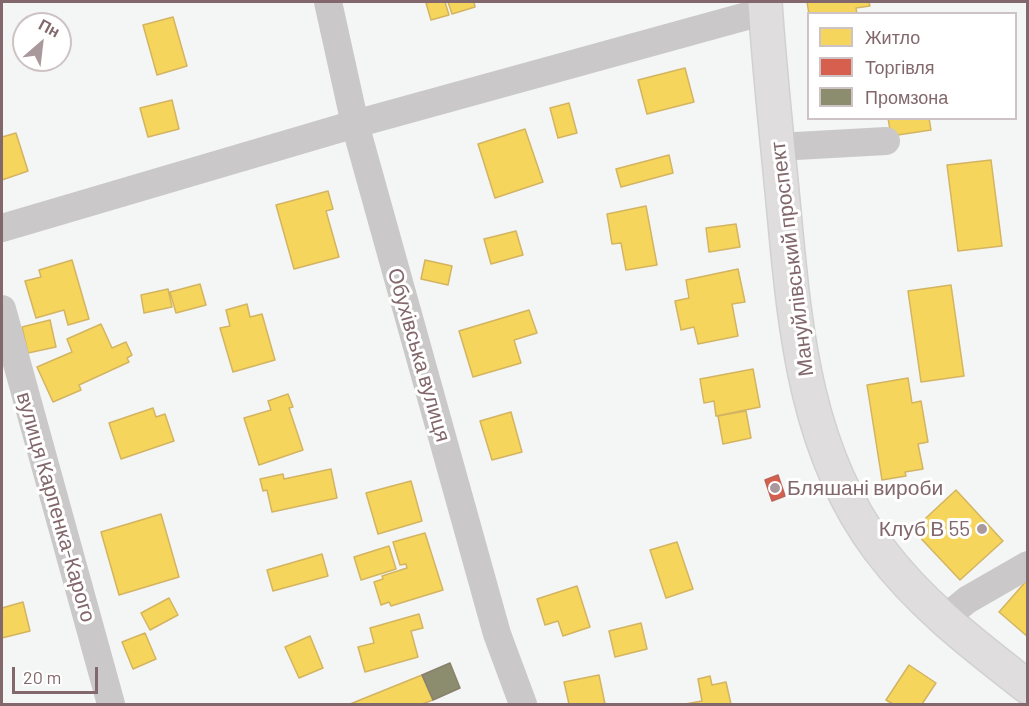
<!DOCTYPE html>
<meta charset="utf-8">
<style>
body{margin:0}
#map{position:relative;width:1029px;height:706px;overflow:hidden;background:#f4f5f5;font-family:Barlow,sans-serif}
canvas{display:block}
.frame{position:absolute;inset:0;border:3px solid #82686c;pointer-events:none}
.legend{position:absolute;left:807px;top:12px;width:210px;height:108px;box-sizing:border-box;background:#fff;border:2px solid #cdc3c4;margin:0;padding:8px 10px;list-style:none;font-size:18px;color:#82686c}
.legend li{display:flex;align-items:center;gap:12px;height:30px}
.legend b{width:30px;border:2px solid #cdc3c4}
.north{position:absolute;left:12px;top:12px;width:60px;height:60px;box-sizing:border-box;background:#fff;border:2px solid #cdc3c4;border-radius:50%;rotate:28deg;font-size:16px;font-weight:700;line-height:24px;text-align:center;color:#82686c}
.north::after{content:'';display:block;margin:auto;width:21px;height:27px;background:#aa999c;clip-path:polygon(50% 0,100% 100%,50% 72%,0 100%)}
.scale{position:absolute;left:12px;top:667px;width:86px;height:27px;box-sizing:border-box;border:3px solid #82686c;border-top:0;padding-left:8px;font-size:18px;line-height:21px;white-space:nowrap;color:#82686c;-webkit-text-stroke:4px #fff;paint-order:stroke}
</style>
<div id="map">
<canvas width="1029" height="706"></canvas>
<div class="frame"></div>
<ul class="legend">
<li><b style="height:16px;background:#f6d55c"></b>Житло</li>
<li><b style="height:16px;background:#d6604d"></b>Торгівля</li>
<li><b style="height:16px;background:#8c8c6e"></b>Промзона</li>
</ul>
<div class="north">Пн</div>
<div class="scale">20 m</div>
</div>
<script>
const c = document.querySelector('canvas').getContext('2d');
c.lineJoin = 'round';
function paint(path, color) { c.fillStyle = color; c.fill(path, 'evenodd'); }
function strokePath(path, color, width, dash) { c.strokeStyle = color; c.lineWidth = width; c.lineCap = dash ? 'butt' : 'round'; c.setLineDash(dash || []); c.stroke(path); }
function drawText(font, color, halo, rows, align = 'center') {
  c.font = font + ' Barlow,sans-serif'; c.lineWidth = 6; c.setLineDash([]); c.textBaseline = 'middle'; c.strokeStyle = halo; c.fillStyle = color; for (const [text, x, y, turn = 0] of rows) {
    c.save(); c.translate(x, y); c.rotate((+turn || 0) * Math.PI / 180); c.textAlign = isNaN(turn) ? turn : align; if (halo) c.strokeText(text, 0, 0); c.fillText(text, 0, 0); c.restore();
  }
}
const homes = new Path2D(`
 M431 2H445L449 15 431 20 426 3Z
 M448 2H474L475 7 452 14Z
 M807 2H869L870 6 856 8 857 14H809Z
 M173 17 187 66 157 75 143 25Z
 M685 68 694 102 647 114 638 80Z
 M172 100 179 129 148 137 140 108Z
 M569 103 577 133 558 138 550 108Z
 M888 118H929L931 130 891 136Z
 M525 129 543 182 495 198 478 144Z
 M16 133 28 171 2 180V137Z
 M669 155 673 173 621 187 616 169Z
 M991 160 1002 246 958 251 947 165Z
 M328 191 333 209 326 211 339 257 294 269 276 205Z
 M646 206 657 265 626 270 621 243 612 244 607 214Z
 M736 224 740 247 709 252 706 228Z
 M516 231 523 255 491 264 484 239Z
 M72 260 89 319 68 325 64 310 36 318 25 281 41 277 39 270Z
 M425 260 452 266 448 285 421 279Z
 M738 269 745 302 732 304 738 336 698 344 694 327 681 330 675 301 689 298 686 280Z
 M200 284 206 305 176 313 170 292Z
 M951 285 964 376 921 382 908 291Z
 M168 289 172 307 144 313 141 295Z
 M247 304 250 317 262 314 275 360 233 372 220 328 230 326 226 310Z
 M529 310 537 333 514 340 521 363 473 377 459 331Z
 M50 320 56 347 28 353 22 327Z
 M101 324 112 348 126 342 132 355 127 358 129 362 79 385 81 390 53 402 37 367 72 352 67 339Z
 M753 369 760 407 716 416 714 401 704 403 700 379Z
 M908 378 912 403 921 401 928 442 918 444 923 469 905 472 906 476 882 480 867 385Z
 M288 394 293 407 289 408 303 450 259 465 244 418 271 410 268 401Z
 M153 408 156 417 165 414 174 441 121 459 109 423Z
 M746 411 751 438 723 444 718 416Z
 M511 412 522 452 492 460 480 421Z
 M331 469 337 498 272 512 267 490 263 491 260 479 283 474 284 479Z
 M411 481 422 521 378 534 366 493Z
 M956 490 1003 541 960 580 913 530Z
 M161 514 179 577 119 595 101 532Z
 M425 533 443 590 391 606 389 602 381 605 374 582 383 579 382 576 407 568 406 564 400 565 393 542Z
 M677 542 693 589 666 598 650 550Z
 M389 546 396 569 361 580 354 557Z
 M322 554 328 576 273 591 267 570Z
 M1028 579V637L999 612Z
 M577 586 590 627 563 636 558 621 545 625 537 599Z
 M169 598 178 615 150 630 141 613Z
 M23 602 30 631 2 638V608Z
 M419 614 423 628 411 631 418 657 365 672 358 647 374 643 370 628Z
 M641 623 647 649 615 657 609 631Z
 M145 633 156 659 133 669 122 642Z
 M310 636 323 668 299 678 285 647Z
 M909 665 936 683 922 704H893L886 700Z
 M422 675 433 700 422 704H350Z
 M599 675 605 704H569L564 682Z
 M710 676 712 685 726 682 731 704H685L702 701 698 679Z`);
paint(homes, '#f6d55c');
strokePath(homes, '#d3b461', 1.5);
const shops = new Path2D(`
 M778 475 785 496 772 501 765 480Z`);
paint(shops, '#d6604d');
strokePath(shops, '#bd6256', 1.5);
const industry = new Path2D(`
 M450 663 460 688 433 700 422 675Z`);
paint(industry, '#8c8c6e');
strokePath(industry, '#89816d', 1.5);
const major = new Path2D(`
 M765 2C769 65 776 128 782 191 794 315 801 445 879 549 920 604 974 645 1028 687`);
strokePath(major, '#d2d1d2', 36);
strokePath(new Path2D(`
 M328 2 355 124 497 634 523 704
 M778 147 886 141
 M2 228 355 124 765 11
 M2 309 111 704
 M944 619 967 600 1028 565`), '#cac8c9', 28);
strokePath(major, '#dfddde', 33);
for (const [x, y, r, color] of [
 [775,488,6,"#aa999c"],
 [982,529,6,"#aa999c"]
]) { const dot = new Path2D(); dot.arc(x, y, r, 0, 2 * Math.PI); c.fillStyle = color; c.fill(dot); strokePath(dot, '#fff', 2); }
drawText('21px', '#82686c', '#fff', [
 ["Мануйлівський проспект",792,259,-97],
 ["Обухівська вулиця",419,355,74],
 ["вулиця Карпенка-Карого",56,507,74]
]);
drawText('21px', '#82686c', '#fff', [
 ["Бляшані вироби",787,488],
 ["Клуб В 55",970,529,"right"]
], 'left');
</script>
